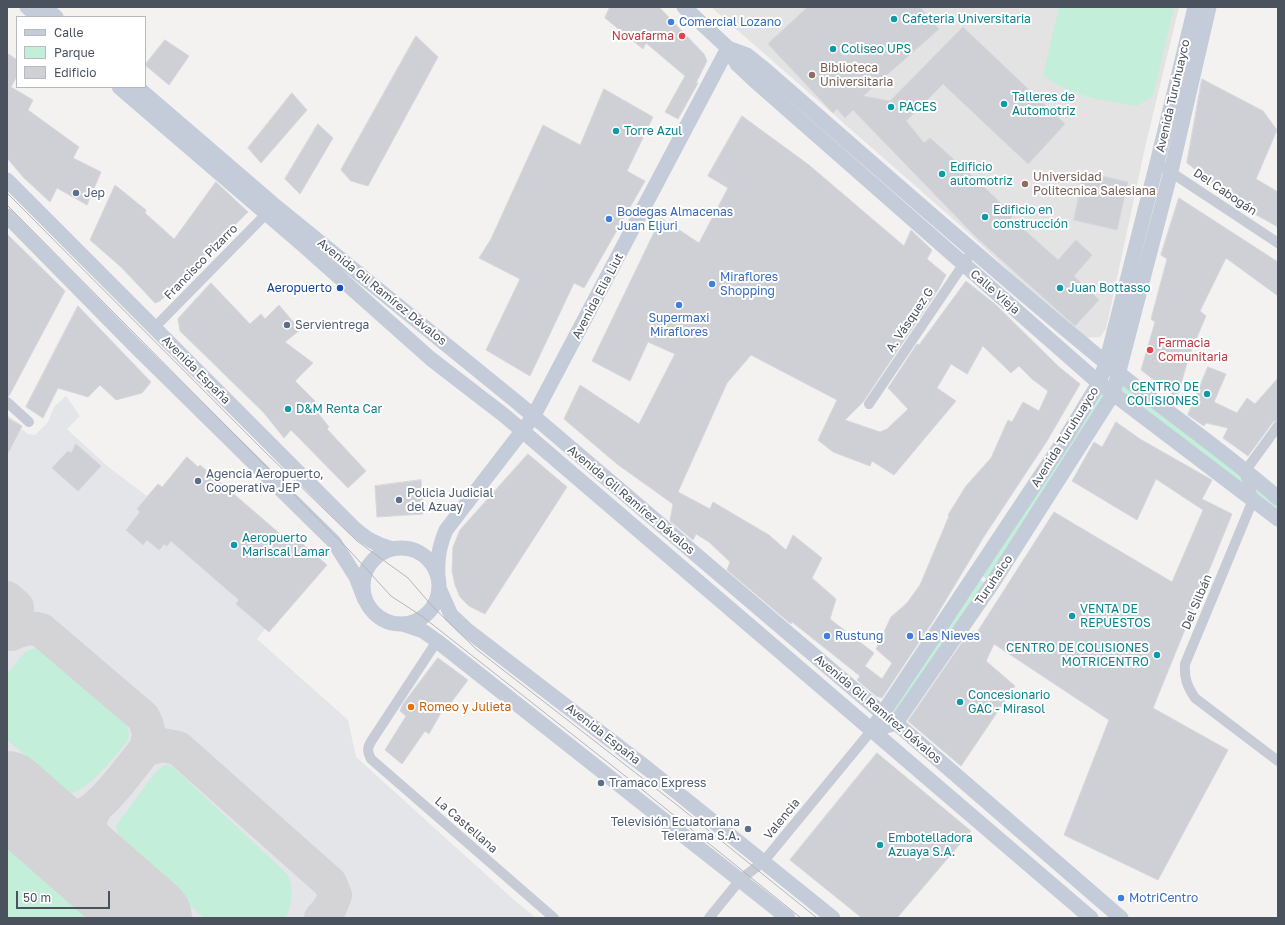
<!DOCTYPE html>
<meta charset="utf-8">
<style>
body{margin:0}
#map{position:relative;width:1285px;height:925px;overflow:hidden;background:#f3f2f1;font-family:"Golos Text",sans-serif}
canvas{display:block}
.frame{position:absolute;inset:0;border:8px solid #4a525e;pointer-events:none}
.legend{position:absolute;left:16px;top:16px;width:130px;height:72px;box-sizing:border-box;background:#fff;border:1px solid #b7babf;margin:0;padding:5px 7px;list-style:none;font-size:12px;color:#4a525e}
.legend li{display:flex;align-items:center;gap:8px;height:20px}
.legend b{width:20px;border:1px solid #b7babf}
.scale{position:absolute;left:16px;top:891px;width:94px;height:18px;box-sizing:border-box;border:2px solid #4a525e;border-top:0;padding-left:5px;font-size:12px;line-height:14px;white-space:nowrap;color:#4a525e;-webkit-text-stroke:3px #fff;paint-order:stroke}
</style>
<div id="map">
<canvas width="1285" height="925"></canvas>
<div class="frame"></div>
<ul class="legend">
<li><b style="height:5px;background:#c5ccd9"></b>Calle</li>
<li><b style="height:11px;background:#c3eeda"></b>Parque</li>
<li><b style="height:11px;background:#ced0d5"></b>Edificio</li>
</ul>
<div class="scale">50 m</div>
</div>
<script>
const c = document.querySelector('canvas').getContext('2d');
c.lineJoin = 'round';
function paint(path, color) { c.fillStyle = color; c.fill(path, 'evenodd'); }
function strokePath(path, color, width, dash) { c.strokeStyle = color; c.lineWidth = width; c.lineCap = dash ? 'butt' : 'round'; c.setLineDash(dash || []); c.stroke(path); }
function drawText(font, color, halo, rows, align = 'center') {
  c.font = font + ' "Golos Text",sans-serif'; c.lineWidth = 4; c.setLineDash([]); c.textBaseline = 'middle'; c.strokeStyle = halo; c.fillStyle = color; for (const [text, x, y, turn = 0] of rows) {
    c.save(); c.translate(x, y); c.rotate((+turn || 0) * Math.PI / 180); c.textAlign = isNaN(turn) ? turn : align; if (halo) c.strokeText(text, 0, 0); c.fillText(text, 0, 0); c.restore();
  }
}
paint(new Path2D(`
 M711 7H1179L1146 143 1106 329 1100 337 1082 338 1074 332 960 225Z`), '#e4e3e3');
paint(new Path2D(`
 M66 396 80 416 67 429 107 466 147 496 158 484 162 487 187 457 198 467 200 465 293 545 327 565 269 632 265 629 257 639 348 720 356 757 513 899 536 918H7V415L20 424 21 429 28 434 35 435 48 422 54 407Z`), '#e3e5e8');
paint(new Path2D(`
 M1059 7H1174L1153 96 1137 106C1105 101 1069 96 1043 75Z
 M1120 373 1278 498V519L1113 394Z
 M1099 385 1111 394 991 582 978 573Z
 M976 577 988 585 892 727 883 714Z
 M36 648 42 650 127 726 129 733 128 741C114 756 91 789 71 793L7 740V674L25 652Z
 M164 765H169L175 769 287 874C294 885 292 908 285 918H204L121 843 116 826 155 773Z
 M7 843 93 918H7Z`), '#c3eeda');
strokePath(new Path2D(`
 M7 598 17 607 16 624 11 634C22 629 29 627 41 630L143 717C150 729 150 738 145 750L162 745 178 748 330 883 335 895 330 908 321 918
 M96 807C76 842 93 863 117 888
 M24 808C38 814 53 822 69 820 98 817 126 772 145 750`), '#d4d4d6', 34);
strokePath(new Path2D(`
 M7 793 150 918`), '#d4d4d6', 84);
const building = new Path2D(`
 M610 7H659L704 54 707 61 696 83H698L678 119 665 112 685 76 646 43 643 49 605 18Z
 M808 7H920L939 29 863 96 890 101 963 27 1065 124 1028 164 943 84 906 121 924 143 930 138 981 184 1013 215 1011 218 1058 260 1076 240 1092 255 1074 276 1099 300 1075 326 976 237 853 110 845 118 837 109 833 113 768 44Z
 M416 36 438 57 368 186 351 181 341 170Z
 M165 40 189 56 169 85 145 65Z
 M7 53 17 60V76L11 87 33 100 28 110 79 147 73 158 101 172 87 205 57 188 50 202 24 178 7 158Z
 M1202 79 1263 111 1277 130 1256 179 1278 192V227L1244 208 1187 163Z
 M604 89 653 117 627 171 645 181 584 288 574 283 530 376 486 350 520 279 479 258 491 239 543 125 580 145Z
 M292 93 307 110 261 163 248 148Z
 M742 116 809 165 904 246 911 230 932 250 927 259 946 275 938 290 863 402 845 420 880 432 887 429 908 409 888 388 917 344 919 345 966 281 996 305 1058 366 1080 384 1047 441 983 538 935 618 882 698 876 696 857 680 860 676 792 622 791 624 727 570 730 562 709 542 696 534 693 540 670 521 673 504 617 464 564 419 580 385 639 424 675 354 648 342 630 381 592 361 661 218 699 243 728 188 708 176ZM983 346 1011 373 1019 366 1032 379 1048 391 1039 411 1023 402 1012 422 1008 420 991 458 966 486 948 515 949 516 920 585 907 603 891 617 876 649 892 663 882 679 865 666 874 653 830 619 836 599 812 578 822 558 793 535 786 550 769 535 713 502 710 509 678 492 727 383 751 355 837 400 818 440 833 452 870 466 872 461 894 475 956 401 937 388 951 364 967 374Z
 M318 124 333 138 300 194 285 179Z
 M1084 172 1128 182 1117 230 1074 220Z
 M216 182 248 212 199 261 201 263 160 301 155 303 121 267 90 240 115 185 146 210 145 213 174 239Z
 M1179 198 1278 262V296L1226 258 1200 311 1206 316 1189 356 1177 398 1141 370 1155 322 1151 319 1167 259 1161 255Z
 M7 234 65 291 9 396H7Z
 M211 283 250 324 261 314 265 319 279 305 300 330 285 342 313 363 295 381 315 401 312 405 329 427 327 429 366 471 348 488 291 430 284 438 264 413 180 331 178 319Z
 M78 306 151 382 142 393 116 400 100 385 88 397 58 388 43 418 26 407Z
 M1208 367 1226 374 1214 402 1237 413 1247 398 1255 404 1278 378V420L1273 422 1248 456 1223 438 1228 428 1206 423 1204 426 1188 415Z
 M7 418 22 426 7 455Z
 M1116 422 1140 439 1212 480 1202 499 1232 514 1153 708 1228 750 1158 880 1064 835 1109 720 994 644 986 661 1015 686 961 766 908 721 963 641 965 643 973 631 976 634 1054 512 1172 582 1203 510 1156 479 1137 520 1072 481 1094 442 1102 447Z
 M76 444 101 466 78 491 52 468 68 451 71 453Z
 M528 454 567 487 485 614 469 606 460 597 455 585 452 571 453 547 460 530Z
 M187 457 198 467 200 465 293 545 298 540 327 565 269 632 236 604 239 600 171 541 167 546 164 544 159 550 147 540 143 545 126 530 140 512 137 509 158 484 162 487Z
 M421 480 423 514 377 517 375 486Z
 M438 658 468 680 450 704 447 702 429 734 425 731 402 764 385 750 406 716 400 711 403 704Z
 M877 753 971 831 897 918H862L790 860Z`);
paint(building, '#ced0d5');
strokePath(building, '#d6d7dc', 1);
strokePath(new Path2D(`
 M1157 163 1278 243
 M154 328 270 210
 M7 402 29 422
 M869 404 973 250
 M1278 426 1246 470C1243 480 1253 489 1253 500L1185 664C1184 678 1187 686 1195 698L1278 761
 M437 641 372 740C367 748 367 751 371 759L554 918
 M709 918 740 880 764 861 871 731`), '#c6cbd5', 10);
strokePath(new Path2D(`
 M27 7 39 17
 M44 7 56 17
 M684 7 728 48 737 64 754 80 1099 383 1278 519
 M728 48 747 55 762 67C876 166 989 267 1105 362 1162 409 1223 450 1278 498
 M119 87 303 245 431 359 505 416 1091 918
 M137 87 273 204 518 403 883 714 896 723 1121 918
 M7 180 353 527C365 538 376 545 393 549
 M7 216 134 345 334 542 356 577 365 600
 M363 586a38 38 0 1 1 76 0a38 38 0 1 1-76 0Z
 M438 577C437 559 439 547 446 530L533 417 728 48
 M439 588 451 615 467 630 648 769 833 918
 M402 624 423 631 437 641 788 918
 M877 722 1065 439 1099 383 1106 363 1157 163 1195 7
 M886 726 896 723 992 584 1113 394 1171 171 1209 7`), '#c5ccd9', 15);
strokePath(new Path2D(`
 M7 193 264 451 357 541 408 578 433 607 476 649 677 805 817 918
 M7 205 350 551 391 596 423 617 629 779 801 918`), '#b4b5bb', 1);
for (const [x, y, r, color] of [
 [894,19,4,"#0f9aa8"],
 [671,22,4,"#3f7fe0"],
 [682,36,4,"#e0444e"],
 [833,49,4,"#0f9aa8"],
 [812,75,4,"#8d6e63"],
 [1004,104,4,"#0f9aa8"],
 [891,107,4,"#0f9aa8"],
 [616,131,4,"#0f9aa8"],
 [942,174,4,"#0f9aa8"],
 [1025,184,4,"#8d6e63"],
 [76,193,4,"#5c6f8a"],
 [985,217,4,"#0f9aa8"],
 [609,219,4,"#3f7fe0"],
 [712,284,4,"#3f7fe0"],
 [340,288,4,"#1a4fb4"],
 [1060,288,4,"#0f9aa8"],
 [679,305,4,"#3f7fe0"],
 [287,325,4,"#5c6f8a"],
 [1150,350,4,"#e0444e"],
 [1207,394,4,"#0f9aa8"],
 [288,409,4,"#0f9aa8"],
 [198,481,4,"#5c6f8a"],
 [399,500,4,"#5c6f8a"],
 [234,545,4,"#0f9aa8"],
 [1072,616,4,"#0f9aa8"],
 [827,636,4,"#3f7fe0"],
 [910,636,4,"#3f7fe0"],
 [1157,655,4,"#0f9aa8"],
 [960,702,4,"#0f9aa8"],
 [411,707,4,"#e8710a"],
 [601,783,4,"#5c6f8a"],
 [748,829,4,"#5c6f8a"],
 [880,845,4,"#0f9aa8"],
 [1121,898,4,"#3f7fe0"]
]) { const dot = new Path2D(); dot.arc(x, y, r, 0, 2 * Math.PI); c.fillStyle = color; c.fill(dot); strokePath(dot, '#fff', 1.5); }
drawText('12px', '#0d838f', '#fff', [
 ["Cafeteria Universitaria",902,19],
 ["Coliseo UPS",841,49],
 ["Talleres de",1012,97],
 ["Automotriz",1012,111],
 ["PACES",899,107],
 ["Torre Azul",624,131],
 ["Edificio",950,167],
 ["automotriz",950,181],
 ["Edificio en",993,210],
 ["construcción",993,224],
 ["Juan Bottasso",1068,288],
 ["CENTRO DE",1199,387,"right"],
 ["COLISIONES",1199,401,"right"],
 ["D&M Renta Car",296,409],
 ["Aeropuerto",242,538],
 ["Mariscal Lamar",242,552],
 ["VENTA DE",1080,609],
 ["REPUESTOS",1080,623],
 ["CENTRO DE COLISIONES",1149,648,"right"],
 ["MOTRICENTRO",1149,662,"right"],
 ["Concesionario",968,695],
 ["GAC - Mirasol",968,709],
 ["Embotelladora",888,838],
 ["Azuaya S.A.",888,852]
], 'left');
drawText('12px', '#366cbe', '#fff', [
 ["Comercial Lozano",679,22],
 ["Bodegas Almacenas",617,212],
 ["Juan Eljuri",617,226],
 ["Miraflores",720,277],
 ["Shopping",720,291],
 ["Supermaxi",679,318,"center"],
 ["Miraflores",679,332,"center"],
 ["Rustung",835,636],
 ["Las Nieves",918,636],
 ["MotriCentro",1129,898]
], 'left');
drawText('12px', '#be3a42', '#fff', [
 ["Novafarma",674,36],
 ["Farmacia",1158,343,"left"],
 ["Comunitaria",1158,357,"left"]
], 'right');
drawText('12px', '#785e54', '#fff', [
 ["Biblioteca",820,68],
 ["Universitaria",820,82],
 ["Universidad",1033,177],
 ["Politecnica Salesiana",1033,191]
], 'left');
drawText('12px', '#4a525e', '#fff', [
 ["Avenida Turuhuayco",1173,96,-77],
 ["Del Cabogán",1225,192,34],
 ["Francisco Pizarro",201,262,-46],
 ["Avenida Gil Ramírez Dávalos",382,292,39],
 ["Calle Vieja",995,292,41],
 ["Avenida Elia Liut",598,296,-62],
 ["A. Vásquez G",910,320,-56],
 ["Avenida España",196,370,45],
 ["Avenida Turuhuayco",1065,437,-58],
 ["Avenida Gil Ramírez Dávalos",631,500,40],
 ["Turuhaico",994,580,-56],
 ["Del Silbán",1197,602,-67],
 ["Avenida Gil Ramírez Dávalos",878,709,40],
 ["Avenida España",603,734,38],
 ["Valencia",782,819,-51],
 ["La Castellana",466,825,41]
]);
drawText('12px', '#4e5e75', '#fff', [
 ["Jep",84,193],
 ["Servientrega",295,325],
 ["Agencia Aeropuerto,",206,474],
 ["Cooperativa JEP",206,488],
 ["Policia Judicial",407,493],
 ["del Azuay",407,507],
 ["Tramaco Express",609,783],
 ["Televisión Ecuatoriana",740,822,"right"],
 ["Telerama S.A.",740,836,"right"]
], 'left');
drawText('12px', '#164399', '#fff', [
 ["Aeropuerto",332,288]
], 'right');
drawText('12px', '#c56008', '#fff', [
 ["Romeo y Julieta",419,707]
], 'left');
</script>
